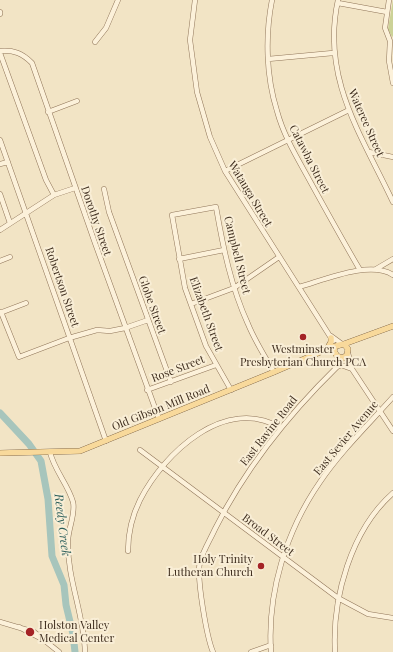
<!DOCTYPE html>
<style>
body{margin:0}
canvas{display:block;background:#f2e4c5}
</style>
<canvas width="393" height="652"></canvas>
<script>
const c = document.querySelector('canvas').getContext('2d');
c.lineJoin = 'round';
function paint(path, color) { c.fillStyle = color; c.fill(path, 'evenodd'); }
function strokePath(path, color, width, dash) { c.strokeStyle = color; c.lineWidth = width; c.lineCap = dash ? 'butt' : 'round'; c.setLineDash(dash || []); c.stroke(path); }
function drawText(font, color, halo, rows, align = 'center') {
  c.font = font + ' "Playfair Display",serif'; c.lineWidth = 4; c.setLineDash([]); c.textBaseline = 'middle'; c.strokeStyle = halo; c.fillStyle = color; for (const [text, x, y, turn = 0] of rows) {
    c.save(); c.translate(x, y); c.rotate((+turn || 0) * Math.PI / 180); c.textAlign = isNaN(turn) ? turn : align; if (halo) c.strokeText(text, 0, 0); c.fillText(text, 0, 0); c.restore();
  }
}
paint(new Path2D(`
 M393 0V36L392 37 388 29Z`), '#ccd297');
strokePath(new Path2D(`
 M0 413 29 444 41 461 48 499 52 556 64 585 66 605 73 634 75 652`), '#a7c5bc', 7);
const minor = new Path2D(`
 M195 0 190 40 197 92 210 137 225 171 333 341
 M272 0C265 36 266 76 277 111 284 137 298 159 311 183 327 212 343 241 360 270
 M338 0C321 78 361 134 393 202
 M389 0 385 28 390 41 389 61 393 83
 M338 3 387 12
 M0 12V14
 M95 42 106 28 118 0
 M0 51C14 50 22 53 32 63L95 243 159 419
 M0 53 46 180 54 195
 M268 59 333 53
 M48 112 77 101
 M0 140 106 441
 M369 152 393 157
 M0 164 8 162
 M225 171 349 110
 M104 189 109 212 171 382
 M0 194 10 223
 M0 230 54 195 75 188
 M179 259 224 250
 M0 261 10 257
 M376 269 393 259
 M299 287C324 280 370 260 393 275
 M191 304 234 288 279 257
 M1 312 19 357 69 338 97 330 110 331 125 328 148 320
 M0 313 26 303
 M331 336 342 344
 M348 353 352 369 393 431
 M337 367 341 365 352 369
 M147 390 216 365
 M231 390 206 346 185 288 172 215 216 207C223 247 231 287 248 324 255 341 265 357 274 372
 M140 450 338 598 368 614 393 618
 M50 452C54 470 68 484 73 502 76 513 68 529 68 541 67 579 84 614 85 652
 M128 551C128 534 132 516 140 500 164 453 225 395 281 428
 M0 622 34 632 59 652
 M19 627 46 641
 M213 652C207 638 196 577 200 562 203 551 210 540 215 529 245 469 289 414 337 367L342 358
 M251 652 271 645
 M271 652C267 593 286 531 320 482 341 451 368 425 393 397
 M335 652C332 598 351 530 393 493`);
const major = new Path2D(`
 M344 344 393 326
 M327 349 331 342V338
 M0 453 80 451 274 372 332 347 344 344 348 349 347 355 343 358 337 356 334 351 335 347`);
strokePath(minor, '#907559', 5.5);
strokePath(major, '#5d432d', 6);
strokePath(minor, '#fcf1da', 4.5);
strokePath(major, '#f8d99b', 5.5);
for (const [x, y, r, color] of [
 [303,337,4,"#a42326"],
 [261,566,4,"#a42326"],
 [30,632,5,"#a42326"]
]) { const dot = new Path2D(); dot.arc(x, y, r, 0, 2 * Math.PI); c.fillStyle = color; c.fill(dot); strokePath(dot, '#f9eed6', 1.5); }
drawText('11px', '#3e2d1e', '#f9eed6', [
 ["Wateree Street",366,123,66],
 ["Catawba Street",309,159,63],
 ["Watauga Street",250,194,59],
 ["Dorothy Street",96,221,71],
 ["Campbell Street",237,255,76],
 ["Robertson Street",62,287,71],
 ["Globe Street",152,305,70],
 ["Elizabeth Street",206,314,70],
 ["Rose Street",178,369,-21],
 ["Old Gibson Mill Road",161,408,-22],
 ["East Ravine Road",269,431,-52],
 ["East Sevier Avenue",346,438,-50],
 ["Broad Street",268,535,37]
]);
drawText('11px', '#3e2d1e', '#f9eed6', [
 ["Westminster",303,350],
 ["Presbyterian Church PCA",303,363],
 ["Holy Trinity",253,560,"right"],
 ["Lutheran Church",253,573,"right"],
 ["Holston Valley",39,626,"left"],
 ["Medical Center",39,639,"left"]
]);
drawText('italic 12px', '#2c5f5b', '#f9eed6', [
 ["Reedy Creek",62,525,83]
]);
</script>
